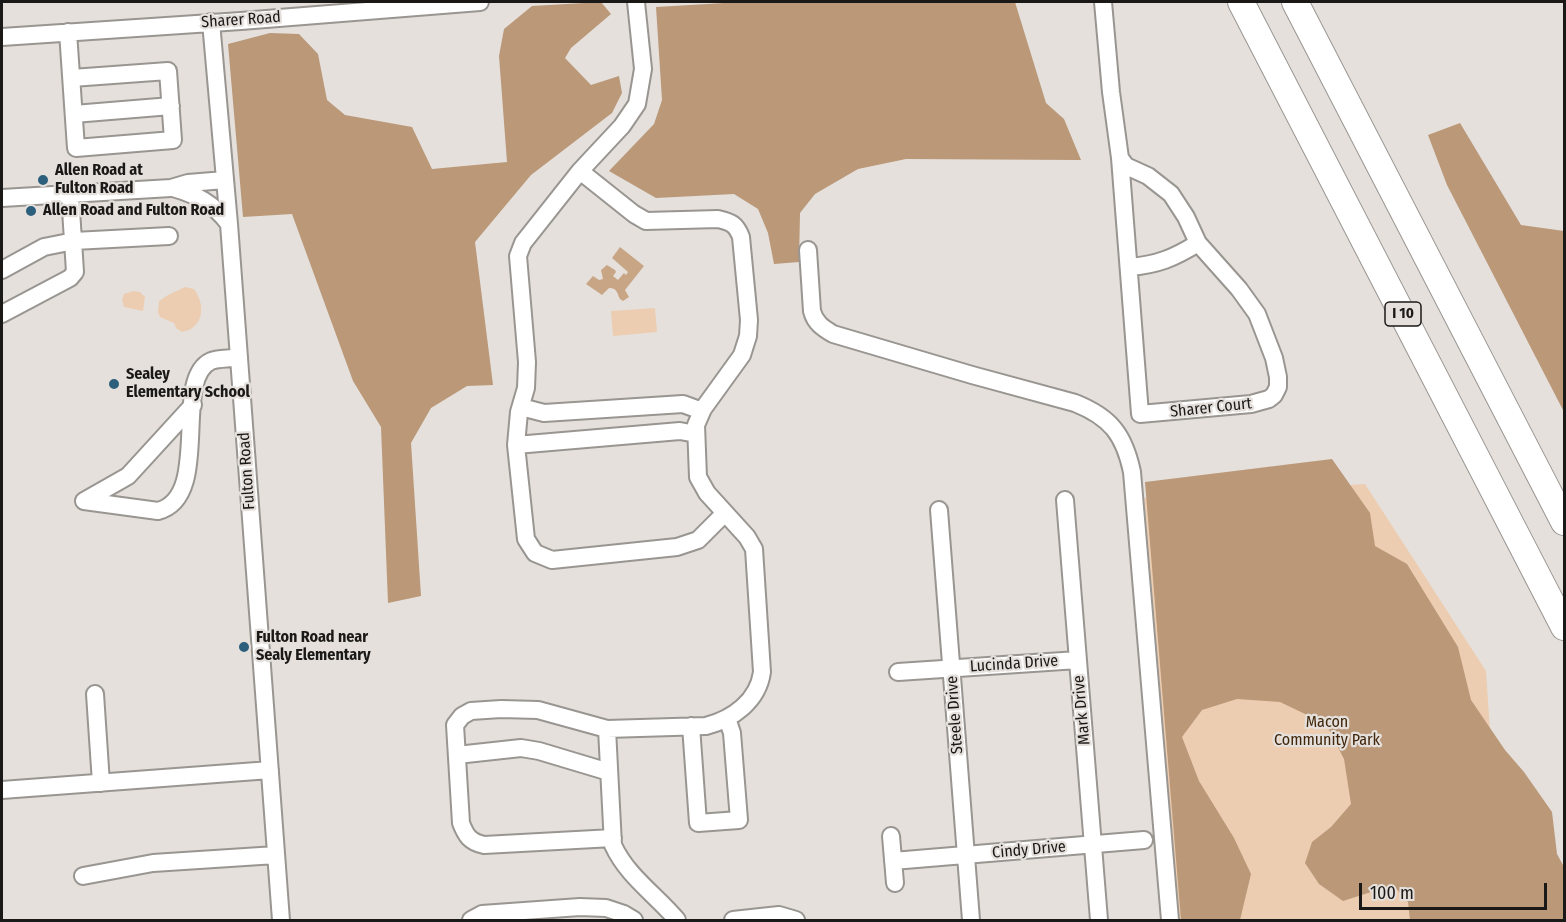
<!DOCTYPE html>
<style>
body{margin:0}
#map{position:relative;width:1566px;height:922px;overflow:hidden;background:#e5e0dc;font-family:"Fira Sans Condensed",sans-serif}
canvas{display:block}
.frame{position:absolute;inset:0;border:3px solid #1b1917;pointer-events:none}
.scale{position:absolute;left:1359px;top:883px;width:188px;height:27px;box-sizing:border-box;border:3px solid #1b1917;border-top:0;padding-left:8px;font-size:18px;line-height:21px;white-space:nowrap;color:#1b1917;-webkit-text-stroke:4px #e5e0dc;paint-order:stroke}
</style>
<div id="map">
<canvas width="1566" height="922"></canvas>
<div class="frame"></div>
<div class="scale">100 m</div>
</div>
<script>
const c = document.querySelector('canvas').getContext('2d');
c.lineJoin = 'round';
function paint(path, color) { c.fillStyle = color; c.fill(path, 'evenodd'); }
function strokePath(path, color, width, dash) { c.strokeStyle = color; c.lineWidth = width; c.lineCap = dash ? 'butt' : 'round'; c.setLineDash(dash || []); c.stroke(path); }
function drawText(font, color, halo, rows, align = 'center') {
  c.font = font + ' "Fira Sans Condensed",sans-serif'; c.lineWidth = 4.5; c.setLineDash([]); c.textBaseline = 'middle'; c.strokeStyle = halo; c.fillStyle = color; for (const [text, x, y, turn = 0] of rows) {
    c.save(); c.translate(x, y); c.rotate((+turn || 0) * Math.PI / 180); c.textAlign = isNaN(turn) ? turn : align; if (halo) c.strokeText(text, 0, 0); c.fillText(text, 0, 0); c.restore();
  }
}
paint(new Path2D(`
 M185 287 194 289C206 305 204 328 182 332L176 328 174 323 160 317 158 312 159 301 168 295Z
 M133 291 140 292 145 297 143 311 124 307 122 300 124 294Z
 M655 308 657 332 613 336 611 311Z
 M1365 484 1486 671 1501 899 1434 920H1179L1144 498Z`), '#eccdb1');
paint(new Path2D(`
 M601 2 611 14 571 48 565 58 591 85 619 76 622 93 612 113 531 175 475 242 493 385 467 386 431 408 411 443 421 596 388 603 381 427 353 381 292 214 243 217 228 44 270 33 299 34 318 54 327 100 345 115 412 127 432 169 507 162 499 56 504 29 532 6Z
 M741 2H1015L1046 103 1064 119 1081 160 906 159 858 169 815 194 800 213 799 262 774 264 768 233 758 209 734 194 656 198 609 171 654 124 662 100 656 7Z
 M1460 123 1521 225 1564 231V412L1447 185 1428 135Z
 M1332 459 1370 513 1375 546 1407 564 1458 647 1471 700 1505 750 1524 772 1552 812 1557 854 1564 867V920H1410L1408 902 1393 885 1343 901 1319 884 1305 863 1312 842 1331 827 1351 804 1344 759 1326 724 1280 702 1237 699 1202 710 1182 737 1199 781 1234 838 1251 874 1240 920H1181L1145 482Z`), '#ba9878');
paint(new Path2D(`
 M620 247 644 266 625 290 629 297 623 301 620 299C617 294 618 288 609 288L602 295 586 284 593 276 599 280 603 279 601 270 607 265 615 270 616 272 613 276 618 280 624 273 626 275 628 272 612 258Z`), '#c8a685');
const minor = new Path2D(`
 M636 2 643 69 637 104 622 126 580 171 523 243 518 256 527 362 526 388 519 412 516 445 526 539 535 553 552 560 677 547 698 540 725 513
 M1103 2 1111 92 1120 158 1140 414 1251 404 1269 399 1274 395 1278 387V377L1274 358 1257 314 1239 289 1198 243 1186 217 1171 194 1148 176 1126 166 1120 158
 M211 22 229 224 281 920
 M68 32 76 148 173 140 168 71 72 78
 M2 37 241 21 480 2
 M74 114 171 106
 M580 171 634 214 646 221 718 219C731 222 736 224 741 237L749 320 748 336 742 355 703 409 696 425 698 477 707 493 747 537 754 549 762 672C758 701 733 719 706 726L607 729 538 710 501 709 471 711 462 716 455 725 461 823C466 836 470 842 484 845L613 838
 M173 188C197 195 213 203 229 224
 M2 198 171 188 188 183 225 180
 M808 250 812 311C815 323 823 328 833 334L972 375 1075 403C1110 417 1124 434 1132 472L1170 920
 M1129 267C1157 265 1174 258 1198 243
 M2 270 44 247 74 241 169 236
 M2 314 70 278 75 272 70 194
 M521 407 544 413 683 404 702 411
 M516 445 680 431 696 434
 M1065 500 1099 920
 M84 501 158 511C213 497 171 379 211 361 218 358 231 359 239 357
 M84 501 128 476 193 405
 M939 510 971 920
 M898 672 1078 660
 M95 694 101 783
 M691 726 698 823 739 820 732 733 727 718
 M607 729 613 845C627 876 656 895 677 920
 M457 755 521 748 539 751 609 772
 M2 790 270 770
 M891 836 895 883
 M893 861 1144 840
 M83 876 153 863 276 855
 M471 920 482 914 580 907 606 908 624 914 634 920
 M733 920 779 915 796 920`);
const highway = new Path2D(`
 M1241 2 1564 627
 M1295 2 1564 522`);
strokePath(minor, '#999591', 20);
strokePath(highway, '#999591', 28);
strokePath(minor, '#fff', 16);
strokePath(highway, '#fff', 26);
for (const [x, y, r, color] of [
 [43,180,6,"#2b5f7c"],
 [31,211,6,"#2b5f7c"],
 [114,384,6,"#2b5f7c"],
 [244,647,6,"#2b5f7c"]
]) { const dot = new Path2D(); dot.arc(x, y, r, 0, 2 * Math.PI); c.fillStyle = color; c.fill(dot); strokePath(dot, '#e5e0dc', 2); }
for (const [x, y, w] of [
 [1403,314,36]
]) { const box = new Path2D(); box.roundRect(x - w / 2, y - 12, w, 24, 4.5); c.fillStyle = '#e5e0dc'; c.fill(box); strokePath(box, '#1b1917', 1.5); }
drawText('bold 15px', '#1b1917', null, [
 ["I 10",1403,314]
]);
drawText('16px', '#1b1917', '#e5e0dc', [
 ["Sharer Road",241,20,-4],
 ["Sharer Court",1211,408,-6],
 ["Fulton Road",247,471,-94],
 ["Lucinda Drive",1014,664,-4],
 ["Mark Drive",1082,710,-95],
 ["Steele Drive",955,715,-94],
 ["Cindy Drive",1029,850,-5]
]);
drawText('bold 16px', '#1b1917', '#e5e0dc', [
 ["Allen Road at",55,171],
 ["Fulton Road",55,189],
 ["Allen Road and Fulton Road",43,211],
 ["Sealey",126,375],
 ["Elementary School",126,393],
 ["Fulton Road near",256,638],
 ["Sealy Elementary",256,656]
], 'left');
drawText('16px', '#40270c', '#e5e0dc', [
 ["Macon",1327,723],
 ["Community Park",1327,741]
]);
</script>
